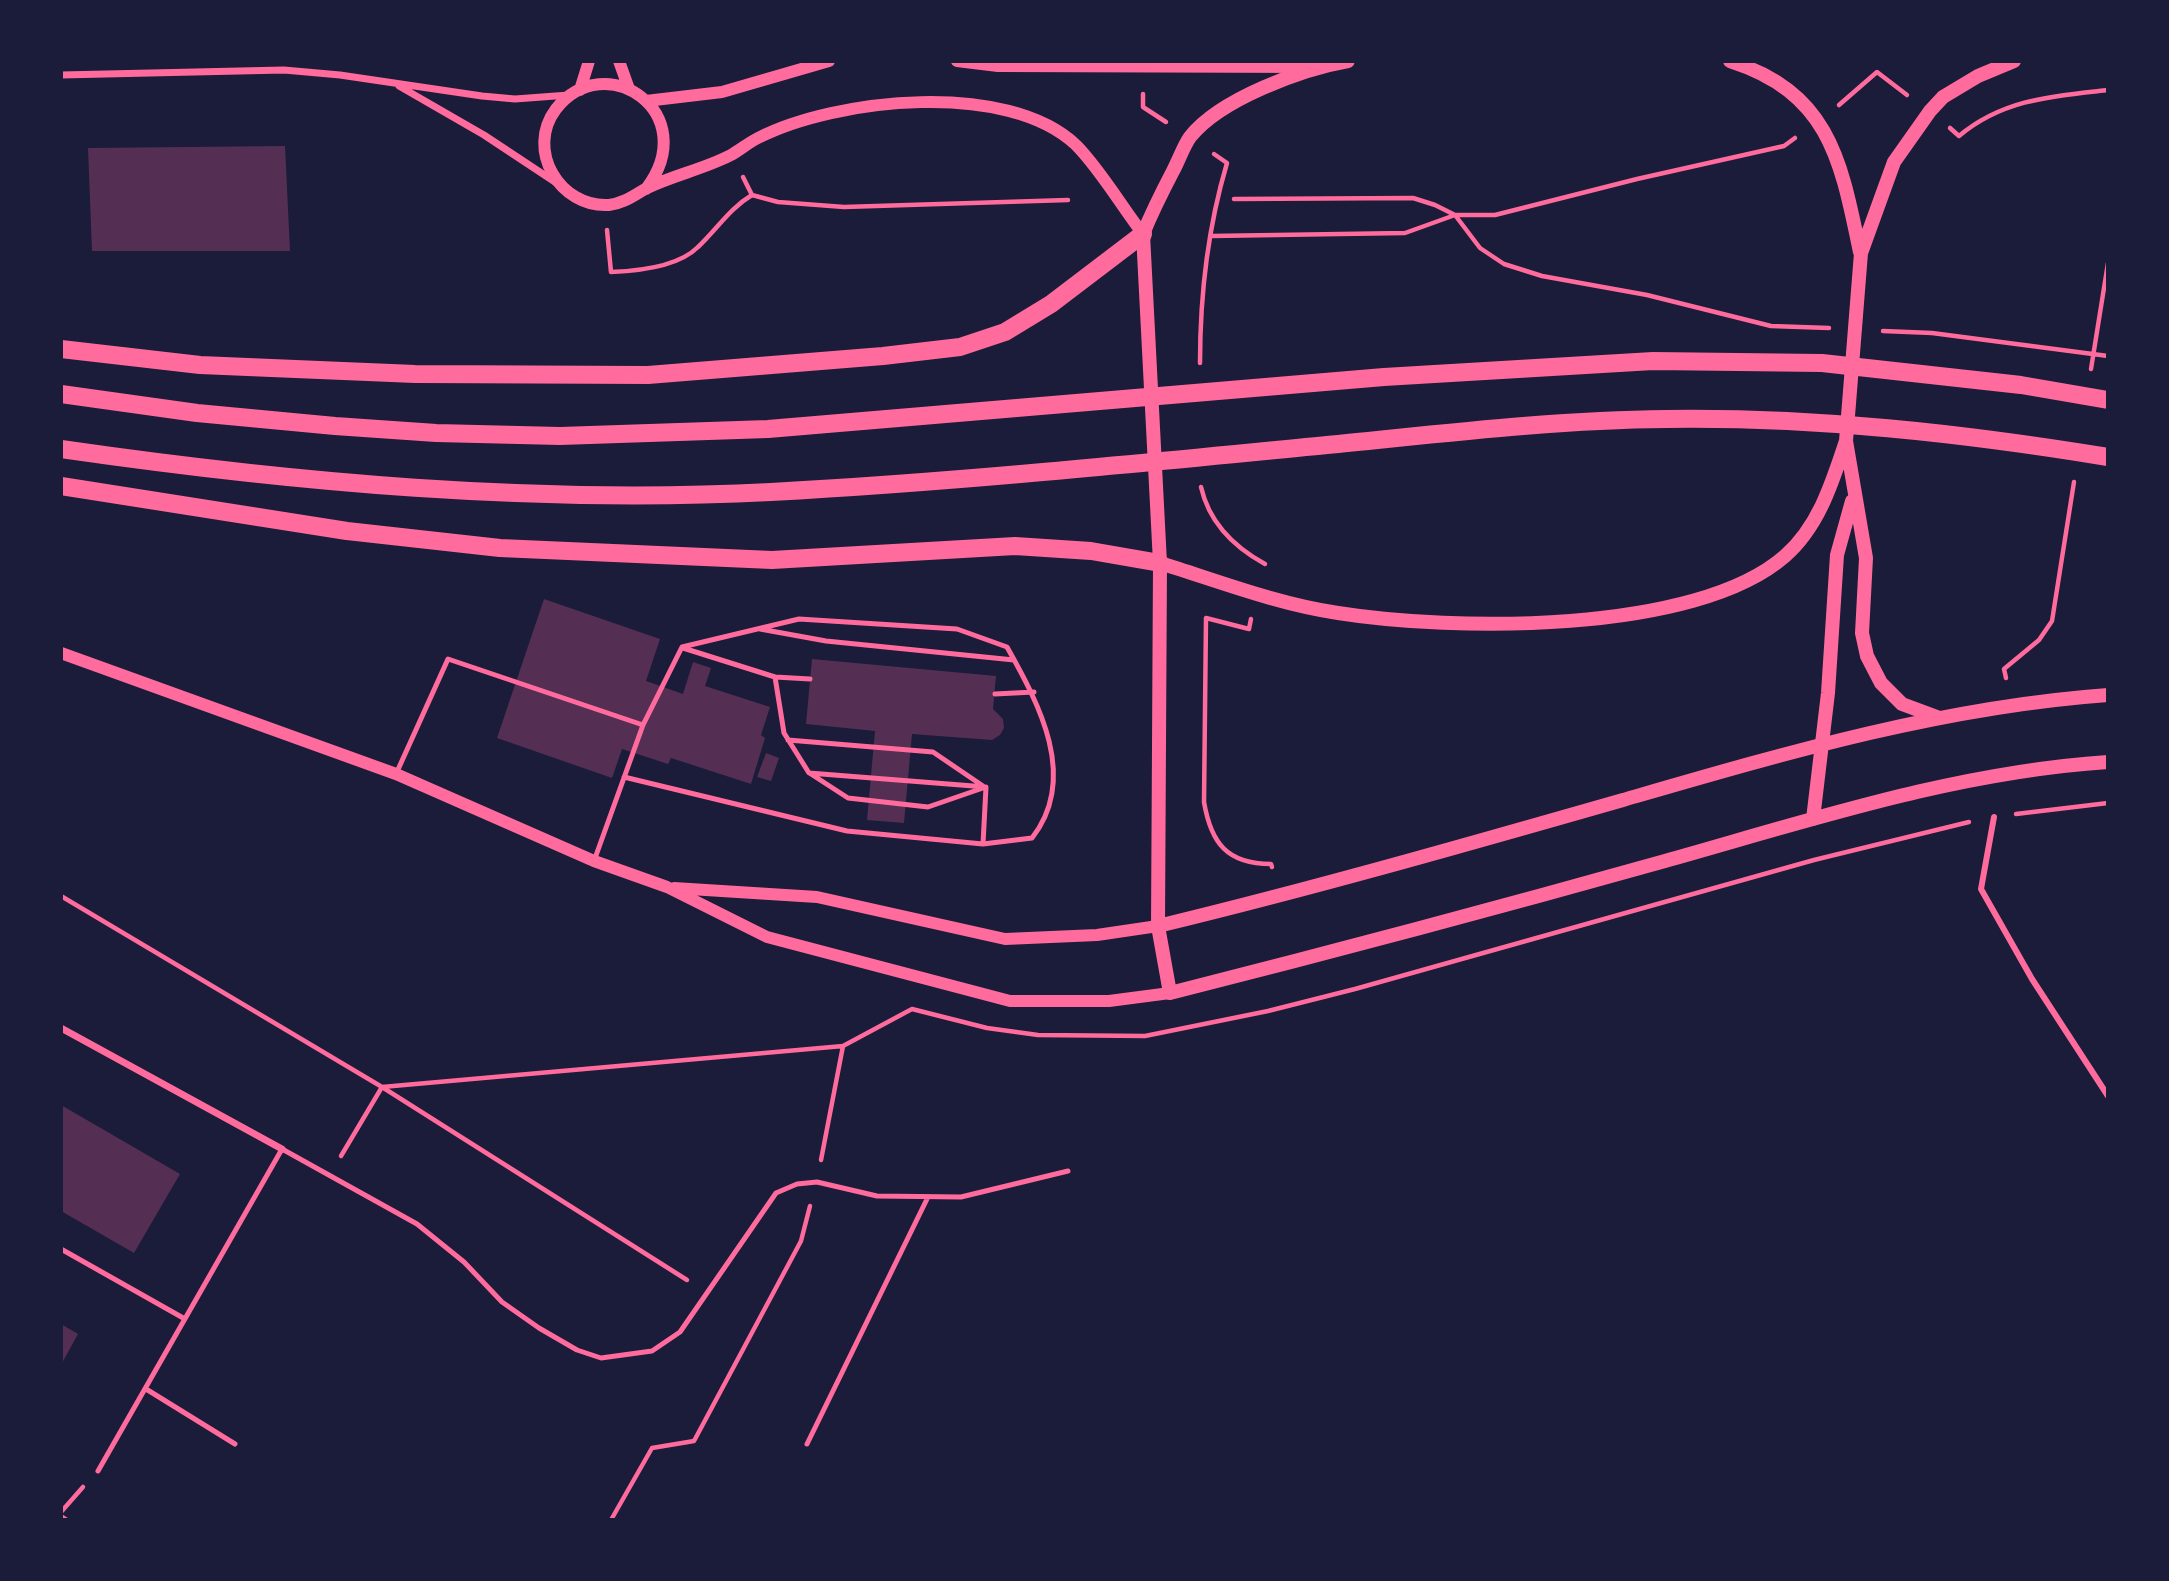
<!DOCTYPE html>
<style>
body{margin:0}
#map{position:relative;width:2169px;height:1581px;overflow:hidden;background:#1b1b3a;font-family:Arial,sans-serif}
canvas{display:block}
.frame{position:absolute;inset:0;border:63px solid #1b1b3a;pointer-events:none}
</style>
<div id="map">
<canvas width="2169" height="1581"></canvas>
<div class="frame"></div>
</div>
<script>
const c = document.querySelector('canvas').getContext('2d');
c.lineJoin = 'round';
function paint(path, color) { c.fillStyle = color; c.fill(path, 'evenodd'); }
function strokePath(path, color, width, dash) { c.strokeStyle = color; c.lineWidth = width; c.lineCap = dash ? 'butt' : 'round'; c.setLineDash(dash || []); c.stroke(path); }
paint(new Path2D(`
 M285 146 290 251H92L88 148Z
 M544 599 660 639 646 681 683 694 693 662 711 668 705 686 770 707 761 735 765 738 751 784 671 758 668 764 622 749 612 778 497 738Z
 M812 659 996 676 993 709 1003 719 1004 728 1000 735 992 740 912 734 904 823 867 820 875 731 806 724Z
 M766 753 779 758 771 781 757 777Z
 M61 1105 180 1174 134 1253 61 1211Z
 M61 1324 78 1334 61 1365Z`), '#542f53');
strokePath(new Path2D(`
 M1143 94V107L1166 122
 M1839 105 1877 72 1907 95
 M1950 128 1959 136C2003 99 2053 96 2108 90
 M743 177 752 195
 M1234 199 1413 198 1435 205 1455 215 1480 248 1504 264 1542 276 1647 295 1771 326 1829 328
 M607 230 611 272C638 271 678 267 698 247 717 229 730 208 752 195L778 202 844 207 1068 200
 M1211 236 1405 233 1455 215H1495L1637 179 1784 146 1795 138
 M1883 331 1932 333 2108 356
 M1200 363C1200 297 1208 227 1227 163L1214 154
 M2091 369 2108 263
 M1201 487C1209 522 1234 547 1265 564
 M1251 619 1249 629 1206 618 1204 802C1211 843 1227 864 1271 864L1272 867
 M2006 678 2004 669 2039 640 2052 621 2074 482
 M2016 814 2108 803
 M61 896 382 1087 687 1280
 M382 1087 843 1046 912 1009 987 1028 1038 1035 1145 1036 1268 1011 1355 989 1814 860 1969 822
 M341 1156 382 1087
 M821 1160 843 1046
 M61 1512 83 1487
 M61 1516 67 1520
 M611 1520 652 1448 694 1441 801 1241 810 1206`), '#ff6b9d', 4.5);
strokePath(new Path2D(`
 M760 629 826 641 1014 660
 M683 648 775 677 784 733 809 773 986 787 983 844
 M775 677 810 679
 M995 694 1034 692
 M788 740 933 752 983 786
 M396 774 448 659 643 725 594 861
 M811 774 848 798 928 807 983 788
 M624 777 847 831 983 844 1032 838C1079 778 1039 704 1007 647L957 629 799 619 682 647 643 725
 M61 1249 185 1319
 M146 1389 235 1444
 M807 1444 928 1197
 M98 1471 282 1149 417 1224 464 1262 502 1302 539 1328 577 1350 601 1358 652 1351 680 1332 776 1193 797 1184 817 1182 877 1196 961 1197 1068 1171`), '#ff6b9d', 5);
strokePath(new Path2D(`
 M1994 817 1981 889 2032 979 2108 1096`), '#ff6b9d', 6);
strokePath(new Path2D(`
 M61 75 284 70 340 75 482 96 515 99 569 95
 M399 86 484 135 555 182
 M61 1028 282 1149`), '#ff6b9d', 7);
strokePath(new Path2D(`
 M619 61 629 89
 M957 61 998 66 1314 67
 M580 90 589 61
 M646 101 722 92 829 61
 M646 189C704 113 605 46 556 109 525 150 560 208 609 205 625 203 634 195 647 188 674 175 704 169 731 155 740 150 748 143 758 138 836 98 1008 80 1076 145 1100 169 1122 207 1143 234
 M61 653 396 774 594 861 667 887 767 937 1010 1001H1109L1170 993
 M674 888 817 897 1005 939 1097 935 1158 926`), '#ff6b9d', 12);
strokePath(new Path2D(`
 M1348 61C1302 69 1220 99 1190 137 1183 147 1179 160 1173 171 1162 192 1152 212 1143 234L1160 563 1158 926 1170 993C1336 951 1501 907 1665 861 1811 820 1956 772 2108 762
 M1730 61C1830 93 1841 161 1860 252
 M1160 563C1218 581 1277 604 1338 613 1451 631 1695 635 1785 556 1819 526 1832 483 1846 441
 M1937 717 1902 704 1881 683 1867 656 1862 633 1866 558 1846 441 1861 253 1894 162 1930 111 1943 97 1978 76 2014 61
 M1813 819 1828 693 1837 555 1852 501
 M1158 926C1315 888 1469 844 1623 800 1782 754 1941 707 2108 695`), '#ff6b9d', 14);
strokePath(new Path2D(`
 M61 349 200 365 415 374 648 375 883 356 960 347 1005 332 1051 304 1143 234
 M61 394 197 413 335 426 436 433 560 436 768 429 1384 377 1653 361 1822 363 2021 385 2108 400
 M61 449C297 483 533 504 771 492 956 482 1142 463 1327 445 1439 434 1553 420 1666 419 1815 417 1961 433 2108 457
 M61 486 347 531 500 548 772 560 1015 546 1091 551 1160 563`), '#ff6b9d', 18);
</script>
